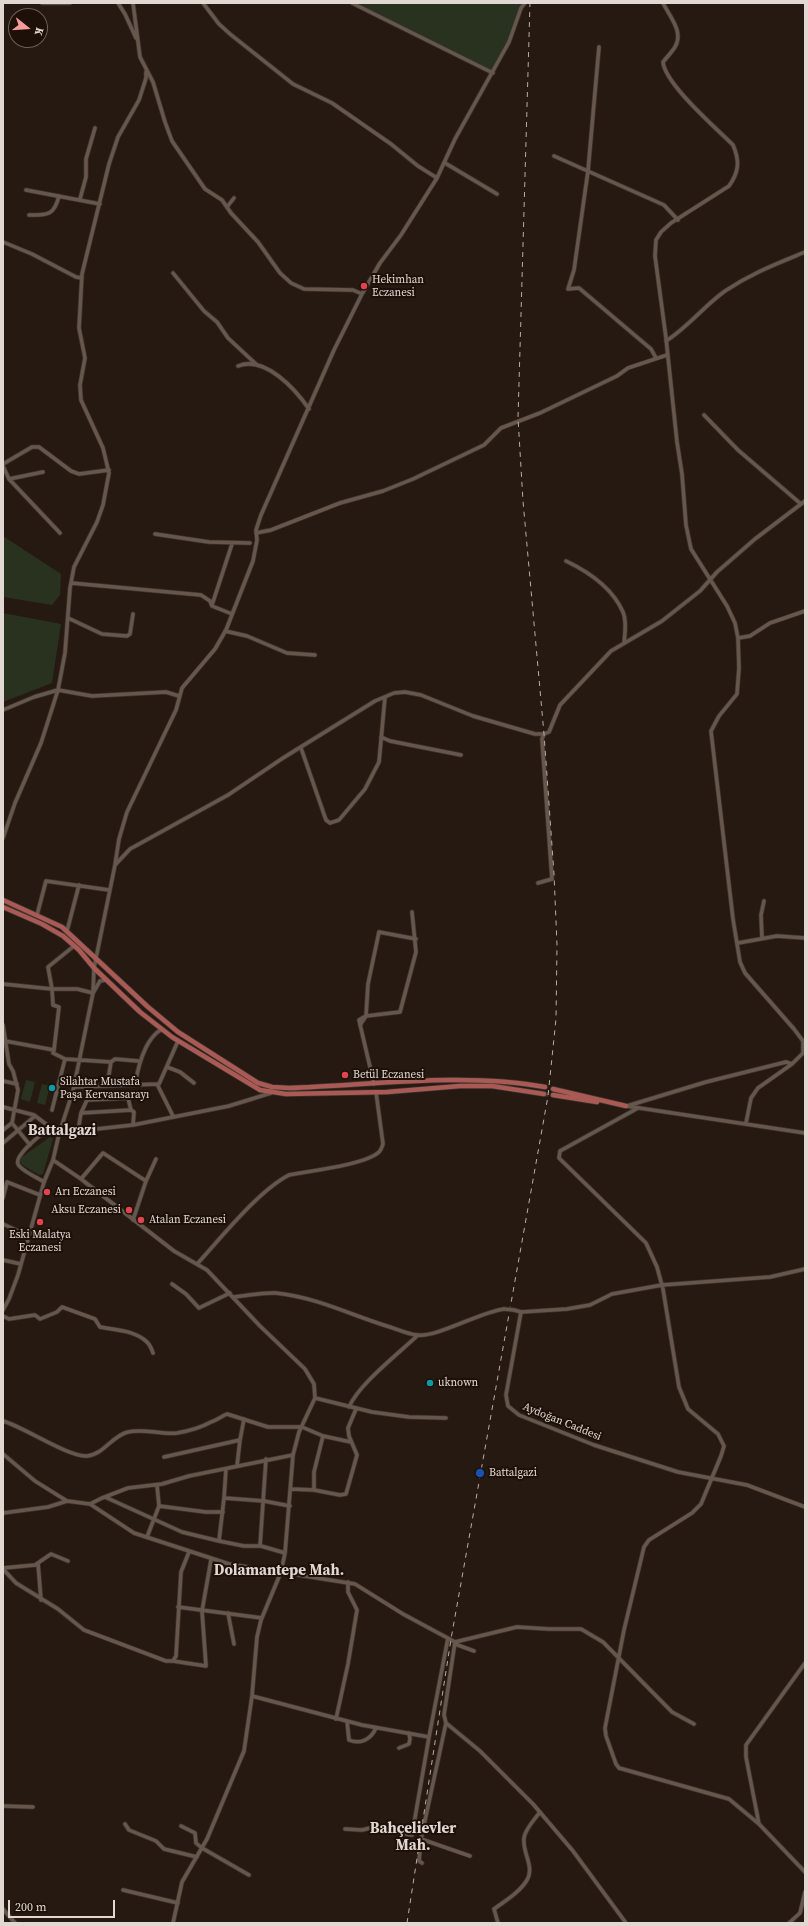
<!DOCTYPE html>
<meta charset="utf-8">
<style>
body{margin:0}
#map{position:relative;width:808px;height:1926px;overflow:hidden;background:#251911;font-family:"Source Serif 4",serif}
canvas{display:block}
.frame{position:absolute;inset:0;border:4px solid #e1d8d2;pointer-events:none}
.north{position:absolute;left:8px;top:8px;width:40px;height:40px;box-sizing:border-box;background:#1c1008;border:1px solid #6b6059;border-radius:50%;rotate:107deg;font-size:11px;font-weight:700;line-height:16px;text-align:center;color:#e1d8d2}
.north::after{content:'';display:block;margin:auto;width:14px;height:18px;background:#f59b9c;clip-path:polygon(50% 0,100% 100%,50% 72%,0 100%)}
.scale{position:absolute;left:8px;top:1900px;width:107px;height:18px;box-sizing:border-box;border:2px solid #e1d8d2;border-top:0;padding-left:5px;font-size:12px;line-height:14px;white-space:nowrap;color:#e1d8d2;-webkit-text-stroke:3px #1c1008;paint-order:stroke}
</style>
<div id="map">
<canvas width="808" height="1926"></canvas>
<div class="frame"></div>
<div class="north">K</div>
<div class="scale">200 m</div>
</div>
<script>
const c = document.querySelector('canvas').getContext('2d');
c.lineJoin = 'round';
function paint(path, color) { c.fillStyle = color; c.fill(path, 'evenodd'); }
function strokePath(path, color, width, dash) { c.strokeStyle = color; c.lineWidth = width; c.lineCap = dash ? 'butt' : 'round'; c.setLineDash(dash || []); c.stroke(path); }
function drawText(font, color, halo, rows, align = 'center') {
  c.font = font + ' "Source Serif 4",serif'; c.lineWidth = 4; c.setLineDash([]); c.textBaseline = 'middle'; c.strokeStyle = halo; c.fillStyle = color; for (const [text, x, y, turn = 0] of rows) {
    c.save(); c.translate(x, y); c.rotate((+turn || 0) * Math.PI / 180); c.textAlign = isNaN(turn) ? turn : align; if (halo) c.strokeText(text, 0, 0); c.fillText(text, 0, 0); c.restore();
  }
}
paint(new Path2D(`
 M350 3H526L493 73Z
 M3 536 61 574 60 595 52 605 3 597Z
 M3 613 61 624 52 683 3 702Z
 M26 1080 35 1082 30 1102 21 1099Z
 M42 1084 50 1086 45 1105 37 1103Z
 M50 1137 53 1139 43 1174 39 1175 21 1164 20 1160 23 1156Z`), '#29321f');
strokePath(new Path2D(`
 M544 1094 553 1095`), '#41362e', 4.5, [4.5, 2]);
const minor = new Path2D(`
 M42 3H70
 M118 3 125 14 136 38
 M133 3 140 57 153 82 165 122 172 141 205 189 222 200 231 213 258 242 280 273 291 283 304 289 353 290 362 294
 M203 3 219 24 230 34 293 84 332 103 391 144 418 166 437 178
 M352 3 493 73
 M663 3C670 17 684 32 675 47 672 52 667 57 663 62 665 84 716 128 733 145 740 161 739 172 729 186L671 223 661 232 656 240 655 256 666 338 677 442 682 474 686 525 691 549 727 606 735 623 738 638 739 668 737 694 719 716 711 731 733 919 740 962 745 973 794 1029 803 1041V1053L792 1064 758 1088 751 1098 746 1123
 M599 47 588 171 574 270 568 289 579 288 651 349 656 358
 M554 156 664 205 678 220
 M445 163 497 194
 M26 190 100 204
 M80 199 86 177V159L95 128
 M227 207 234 198
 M29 215C47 215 54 216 59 196
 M3 242 32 254 76 277 82 278
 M173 273 204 311 217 322 228 338 257 365
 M666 341C688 327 704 306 725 291 752 273 776 264 805 252
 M238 366C265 355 296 390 309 409
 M704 415 738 450 801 504
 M3 464 32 447H39L71 471 79 474 109 470
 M3 466 9 479 60 533
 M9 479 43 472
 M256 533 271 530 340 503 383 491 413 479 484 445 501 428 540 413 617 376 628 368 667 355
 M155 534 209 542 250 543
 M566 561C589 572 612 587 623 612 627 621 625 634 624 643
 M71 583 201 595 210 601 212 606 232 614
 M212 605 232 544
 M68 618 102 634 127 636 130 634 133 614
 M225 631 247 636 287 653 315 655
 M738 638 750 636 770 623 805 611
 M3 710 34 697 58 690 92 696 166 692 179 696
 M381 737 390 741 461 755
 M301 748 326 820 330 823 339 820 365 789 379 762 385 697
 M3 838 15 803 41 743 58 690 65 653 70 588 74 567 97 522 103 505 109 473 103 448 81 400 80 385 85 358 79 328 82 274 109 164 118 137 139 100 146 78V72
 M115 865 119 839 127 812 176 710 182 688 215 649 226 630 253 561 257 540 256 530 261 515 334 350 362 294 380 263 401 235 437 178 455 139 509 42 521 8 525 3
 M538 883 552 879 542 739 544 734
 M37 915 46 881 109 890
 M67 931 79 885
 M762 938 761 915 764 901
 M738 943 777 936 805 938
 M3 984 52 989 48 967 74 946
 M3 1025 9 1064 13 1071 18 1090 12 1123 30 1145
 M360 1025 366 1016 368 984 379 932 416 939
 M5 1041 54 1050 59 1007 53 1005 52 989H77L93 993 100 981 106 980
 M54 1050 53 1053 65 1059 111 1062 107 1086
 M111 1062 115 1059 138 1061
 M167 1067 180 1072 194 1083
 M3 1081 17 1084
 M157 1084 173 1116
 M374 1084 359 1020 366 1016 400 1012 416 952 412 912
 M135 1085C138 1067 144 1039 162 1029
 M74 1087 159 1084 178 1041
 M626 1106 805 1133
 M627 1106 706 1082 786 1062 792 1064
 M3 1107 34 1115 59 1134 65 1130 78 1131 133 1125 229 1106 271 1093V1091
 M638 1108 560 1151 559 1158 646 1243 657 1267 663 1289 679 1387 688 1409 718 1434 724 1446 721 1456 701 1504 692 1513 649 1540 644 1547 624 1630 605 1728 606 1736 616 1764 619 1768 729 1799 759 1824 805 1872
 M52 1110 65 1059
 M131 1110 134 1112 133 1125
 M81 1113 87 1100
 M3 1130 12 1123
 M78 1131 81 1113 131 1110 128 1098 87 1100 90 1088
 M3 1143 35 1116
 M53 1160 81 1179 174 1251 207 1270 260 1326 305 1369 314 1384 315 1398 299 1432 293 1455 285 1553 281 1572 261 1620 257 1637 252 1696 244 1751 207 1839 182 1882 173 1923
 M81 1179 103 1153 146 1181 133 1220
 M146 1181 156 1159
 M44 1182C38 1178 20 1170 18 1164 14 1155 43 1133 50 1127
 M3 1198 7 1182 40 1195
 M3 1224 29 1236
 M3 1260 21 1264
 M197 1264C221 1238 258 1191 289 1175 309 1171 365 1165 379 1152 381 1150 382 1147 383 1144L376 1092
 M172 1284 186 1294 199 1308 230 1293
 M233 1297C247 1296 262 1292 276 1293 316 1297 353 1316 390 1327 399 1330 408 1334 417 1335 436 1338 480 1312 504 1309
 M3 1310 9 1299 18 1275 44 1182 53 1160 59 1134 73 1091 93 993 94 968 115 865 130 849 228 795 283 758 375 701 394 693 405 692 421 695 473 716 535 734H544L549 732 560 705 611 651 662 621 700 591 717 572 755 539 805 501
 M514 1310 521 1312 506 1395 508 1406 519 1415 594 1445 678 1472 747 1485 805 1507
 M521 1312 567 1309 590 1305 612 1294 662 1285 770 1277 805 1269
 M3 1316 9 1319 35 1315 40 1319 57 1312 62 1307 95 1319 100 1327C115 1330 135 1330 147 1342 150 1345 152 1350 153 1353
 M315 1398 372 1412 409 1417 446 1418
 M349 1407C359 1384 398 1354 418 1335
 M3 1421C24 1427 68 1457 87 1456 103 1455 113 1435 128 1432 144 1428 161 1435 177 1433 189 1431 200 1428 211 1422 217 1420 222 1416 227 1414L268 1427H302L323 1436
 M3 1454 35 1481 67 1501 90 1504 134 1533 229 1564 355 1584 403 1614 455 1642 444 1715 446 1723 480 1751 533 1804 573 1851 626 1923
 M164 1457 240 1440
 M237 1466 240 1440 244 1419
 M291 1489 314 1490 340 1495 346 1494 357 1455 349 1436 348 1428 356 1409
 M314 1490V1472L323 1436 351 1442
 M105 1497 182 1532 219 1541 244 1546H261L285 1553
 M224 1498 226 1469
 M90 1504 102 1498 128 1488 162 1484 189 1476 293 1455
 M159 1506 206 1512H223
 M3 1513 48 1507 67 1501
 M147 1537 159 1506 157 1485
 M219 1541 224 1498 264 1501 290 1506
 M260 1546 266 1459
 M38 1563 41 1600
 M3 1568 35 1565 51 1554 68 1561
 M3 1569 16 1583 58 1609 84 1630 166 1661H173L176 1656 181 1572 189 1552
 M178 1607 262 1618
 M228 1613 234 1644
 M455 1642 517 1627 549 1629H581L603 1642 672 1712 694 1724
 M455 1644 474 1651
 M173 1661 206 1666 202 1611 211 1560
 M252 1696 362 1725 429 1737 412 1835 370 1828 362 1830 345 1829
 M336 1719 348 1664 357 1610 348 1592V1582
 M347 1721 349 1740C361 1745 371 1739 376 1728
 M429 1737 448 1638
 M399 1748 409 1744 410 1739 409 1733
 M3 1806 33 1807
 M125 1824 129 1830 156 1841 164 1849 197 1857
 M759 1824 746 1757V1745L805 1663
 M181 1826 195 1833 196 1843 202 1848 249 1875
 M421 1839 470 1856
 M422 1863 419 1861 421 1839 446 1723
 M123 1890 178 1903
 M3 1909 15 1923
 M498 1923 494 1909C505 1901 520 1892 527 1880 535 1866 522 1853 524 1838 525 1829 535 1819 540 1812
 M789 1923 800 1913 805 1892`);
const major = new Path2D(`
 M3 900 62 927 148 1007 178 1032 258 1083 272 1087 289 1088C371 1085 465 1072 545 1087
 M3 907 42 924 63 936 79 950 94 968 140 1012 172 1037 260 1090 286 1094 387 1092 460 1086H492L544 1094
 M553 1089 626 1106
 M553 1095 597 1102`);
strokePath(minor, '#3c332f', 5);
strokePath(major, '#3c332f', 6);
strokePath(minor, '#66574d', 3.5);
strokePath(major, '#aa5a54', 4.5);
strokePath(new Path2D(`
 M407 1923 451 1639 548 1096 556 1019 557 945 554 874 544 734 523 501 518 418 530 3`), '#b9afa8', 1, [5, 5]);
const minorBridge = new Path2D(`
 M504 1309 514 1310`);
strokePath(minorBridge, '#3c332f', 5, []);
strokePath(minorBridge, '#66574d', 3.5);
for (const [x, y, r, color] of [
 [364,286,4,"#e0444e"],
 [345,1075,4,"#e0444e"],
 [52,1088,4,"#0f9aa8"],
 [47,1192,4,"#e0444e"],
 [129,1210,4,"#e0444e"],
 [141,1220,4,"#e0444e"],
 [40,1222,4,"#e0444e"],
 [430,1383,4,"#0f9aa8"],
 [480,1473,5,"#1a4fb4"]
]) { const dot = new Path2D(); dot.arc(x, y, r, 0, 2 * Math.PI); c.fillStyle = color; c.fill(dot); strokePath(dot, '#1c1008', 1.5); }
drawText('11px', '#e1d8d2', '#1c1008', [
 ["Hekimhan",372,280],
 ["Eczanesi",372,293],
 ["Betül Eczanesi",353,1075],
 ["Silahtar Mustafa",60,1082],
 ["Paşa Kervansarayı",60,1095],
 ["Arı Eczanesi",55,1192],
 ["Aksu Eczanesi",121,1210,"right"],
 ["Atalan Eczanesi",149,1220],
 ["Eski Malatya",40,1235,"center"],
 ["Eczanesi",40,1248,"center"],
 ["uknown",438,1383],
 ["Battalgazi",489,1473]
], 'left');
drawText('11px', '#e1d8d2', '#1c1008', [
 ["Aydoğan Caddesi",562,1422,22]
]);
drawText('bold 15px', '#e1d8d2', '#1c1008', [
 ["Battalgazi",62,1131],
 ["Dolamantepe Mah.",279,1571],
 ["Bahçelievler",413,1829],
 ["Mah.",413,1846]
]);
</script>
